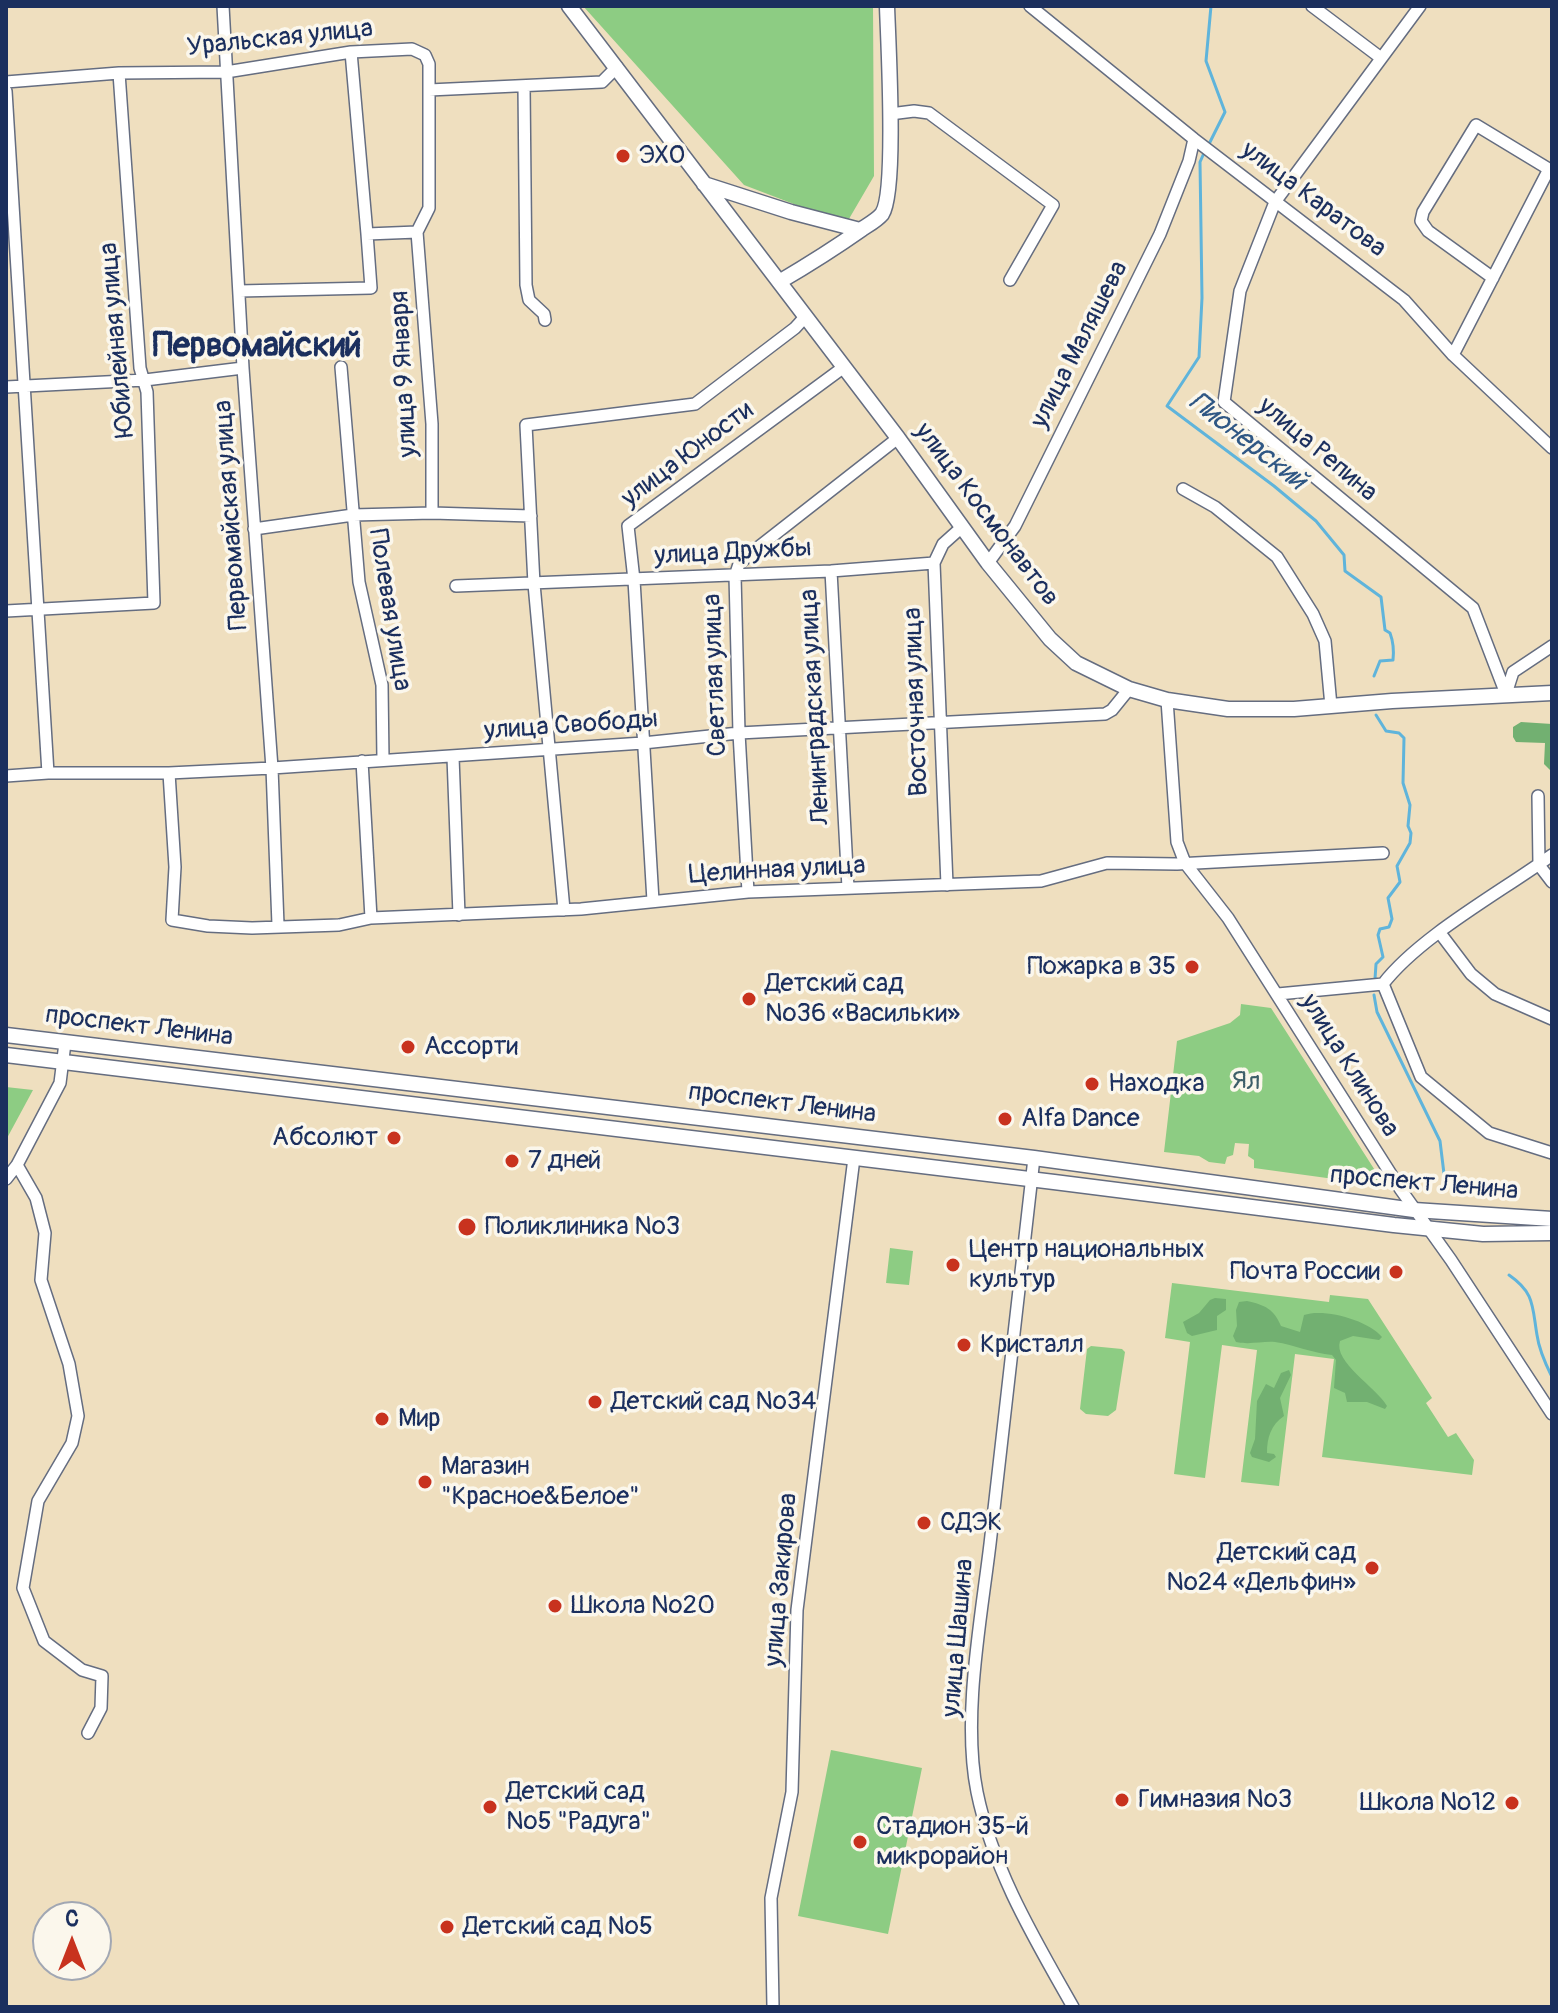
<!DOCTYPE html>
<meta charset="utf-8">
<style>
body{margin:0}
#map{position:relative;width:1558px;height:2013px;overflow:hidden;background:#efdfbf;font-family:Pangolin,sans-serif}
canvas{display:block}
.frame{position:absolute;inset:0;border:8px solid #1b2f5e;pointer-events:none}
.north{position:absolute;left:32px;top:1901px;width:80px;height:80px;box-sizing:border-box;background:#fbf7ec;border:2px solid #a1a7b3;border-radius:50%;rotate:0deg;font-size:22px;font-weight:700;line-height:32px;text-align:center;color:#1b2f5e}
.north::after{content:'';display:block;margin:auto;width:28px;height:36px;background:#c8321e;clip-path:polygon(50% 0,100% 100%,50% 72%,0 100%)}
</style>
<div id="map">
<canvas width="1558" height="2013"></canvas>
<div class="frame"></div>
<div class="north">С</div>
</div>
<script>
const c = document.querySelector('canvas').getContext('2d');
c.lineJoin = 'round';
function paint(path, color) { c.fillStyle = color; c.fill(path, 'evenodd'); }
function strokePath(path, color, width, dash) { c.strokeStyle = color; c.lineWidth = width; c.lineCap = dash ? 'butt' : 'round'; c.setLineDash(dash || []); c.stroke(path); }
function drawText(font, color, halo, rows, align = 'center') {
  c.font = font + ' Pangolin,sans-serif'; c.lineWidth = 7; c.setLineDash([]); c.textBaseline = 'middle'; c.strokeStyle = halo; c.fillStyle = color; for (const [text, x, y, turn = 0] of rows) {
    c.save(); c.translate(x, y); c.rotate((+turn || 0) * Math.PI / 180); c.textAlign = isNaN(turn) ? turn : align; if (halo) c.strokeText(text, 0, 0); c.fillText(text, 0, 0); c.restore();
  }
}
paint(new Path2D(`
 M583 6H873L874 176 846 224 744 185Z
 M1241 1004 1271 1008 1385 1186 1254 1168V1160L1248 1156 1249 1144 1235 1143 1233 1155 1227 1157 1225 1164 1209 1162 1199 1156 1164 1152 1177 1041 1230 1023 1240 1015Z
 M6 1087 33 1090 6 1140Z
 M890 1248 913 1251 909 1285 886 1283Z
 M1172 1283 1329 1302 1330 1295 1368 1299 1432 1398 1426 1403 1448 1437 1456 1433 1474 1460 1472 1475 1322 1457 1334 1359 1295 1354 1279 1486 1241 1482 1257 1350 1222 1345 1205 1478 1174 1474 1190 1342 1165 1338Z
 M1091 1346 1122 1349 1125 1352 1116 1410 1108 1416 1086 1414 1080 1409 1087 1349Z
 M831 1750 922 1768 888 1934 798 1916Z`), '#8dcc83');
paint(new Path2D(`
 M1521 722 1552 724V772L1544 764 1545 743 1516 742 1513 737V727Z
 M1215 1298 1226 1299V1310L1217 1316V1330L1192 1336 1187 1333 1183 1322 1199 1313 1210 1300Z
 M1247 1301C1265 1305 1274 1309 1281 1326L1300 1332 1304 1315C1324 1308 1368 1320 1382 1337L1379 1340 1353 1336 1340 1341C1333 1362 1376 1387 1387 1406L1385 1409 1367 1402H1347L1345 1393 1334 1388 1336 1360 1332 1355C1312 1353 1295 1345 1275 1342 1262 1341 1250 1345 1236 1342L1233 1336 1237 1326 1236 1310 1239 1302Z
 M1289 1370 1291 1375 1280 1398 1284 1416C1271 1425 1267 1437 1267 1453L1274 1454 1276 1457 1269 1462 1252 1457 1250 1453 1255 1439 1257 1401 1266 1384 1274 1388 1281 1373Z`), '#72b071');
strokePath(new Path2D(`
 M1209 144 1225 112 1206 61 1211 6
 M1204 153 1200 162 1202 298 1199 357 1167 406 1274 486 1316 521 1344 555 1345 571 1381 597 1385 630 1390 633C1393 641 1394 651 1393 660L1380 661 1374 676
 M1375 979 1376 964 1383 957 1378 935 1380 929 1389 927 1392 919 1388 898 1400 882 1397 866 1410 843 1411 833 1408 826 1410 805 1403 783 1404 738 1399 733 1386 731 1376 715
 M1374 995 1377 1012 1440 1141 1445 1182
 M1509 1275C1535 1293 1532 1306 1537 1335 1539 1350 1545 1363 1552 1377`), '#5fb4db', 3);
const minor = new Path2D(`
 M223 6 243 368 272 768 278 925
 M1030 6 1194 139 1404 300 1453 355 1552 448
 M1312 6 1381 58
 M1420 6 1275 202 1240 291 1224 402 1473 608 1506 694
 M351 52 367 234
 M6 82 119 73 226 72 351 52 412 49 425 55 429 64V90
 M524 86 526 285 529 300 544 314 545 320
 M6 91 48 773
 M890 114 914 111 929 113 1053 205 1010 280
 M417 232 429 208V90L602 82 617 67
 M1493 278 1428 231 1421 221 1423 212 1476 125 1552 171
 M239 291 371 288 367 234 417 232 432 424V513
 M1453 355 1549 169
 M341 367 359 582 382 685 383 760
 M6 387 145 380 243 368
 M1183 489 1215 507 1277 557 1313 614 1325 641 1331 706
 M254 529 353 515 432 513 531 516
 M988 563 1015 526 1160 234 1189 161 1194 139
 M831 571 848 888
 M456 586 831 571 934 563
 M6 611 154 603 147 392 140 368 119 73
 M1506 694 1513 672 1552 646
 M1167 700 1177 842 1185 863 1228 918 1401 1190 1451 1260 1552 1414
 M453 757 459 915
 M362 761 371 918
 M169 773 175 867 172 920 208 926 252 928 339 925 371 918 581 909 748 892 1041 881 1107 863 1177 864 1383 853
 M6 776 48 773H169L272 768 643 743 739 733 1105 714 1112 710 1129 689
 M1538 796 1539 865 1552 882
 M947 885 934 563 943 544 962 527
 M748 892 739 733 735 576 739 564 751 553 898 438
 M653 901 634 580 628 526 844 367
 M564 910 534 584 526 425 695 404 795 328 805 317
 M1440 933 1471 974 1495 994 1552 1019
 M1383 984 1421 1077 1489 1133 1552 1153
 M1278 994 1383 984C1420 936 1501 892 1552 855
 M1034 1158C1019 1287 1005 1415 990 1544 981 1620 962 1717 977 1792 993 1870 1034 1938 1073 2007
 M17 1165 36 1198 45 1233 41 1280 69 1364 78 1416 72 1443 38 1501 23 1588 44 1641 82 1670 102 1676 101 1708 88 1733
 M6 1179 17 1165 60 1083 65 1043
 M773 2007 771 1898 792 1792 797 1610 854 1158`);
const major = new Path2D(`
 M569 6 898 438 988 563 1050 639 1076 663 1129 689 1167 700 1228 709H1294L1392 701 1552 693
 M704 184 791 212 860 230
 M779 282C808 265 835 248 862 229 868 225 877 220 882 214 897 192 888 40 887 6
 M6 1035 1034 1158 1414 1210 1552 1219
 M6 1055 1054 1182 1394 1225 1483 1234 1552 1233`);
strokePath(minor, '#656d80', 14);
strokePath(major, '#656d80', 17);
strokePath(minor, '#fff', 11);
strokePath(major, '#fff', 14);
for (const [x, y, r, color] of [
 [623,156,8,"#c8321e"],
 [1192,967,8,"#c8321e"],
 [749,999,8,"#c8321e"],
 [408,1047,8,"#c8321e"],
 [1092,1084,8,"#c8321e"],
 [1005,1119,8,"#c8321e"],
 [394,1138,8,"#c8321e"],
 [512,1161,8,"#c8321e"],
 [467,1227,10,"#c8321e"],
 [953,1265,8,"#c8321e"],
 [1396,1272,8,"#c8321e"],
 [964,1345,8,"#c8321e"],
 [595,1402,8,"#c8321e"],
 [382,1419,8,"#c8321e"],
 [425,1482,8,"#c8321e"],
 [924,1523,8,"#c8321e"],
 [1372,1568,8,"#c8321e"],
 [555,1606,8,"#c8321e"],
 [1122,1800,8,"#c8321e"],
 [1512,1803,8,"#c8321e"],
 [490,1807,8,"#c8321e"],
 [860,1842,8,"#c8321e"],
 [447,1927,8,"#c8321e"]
]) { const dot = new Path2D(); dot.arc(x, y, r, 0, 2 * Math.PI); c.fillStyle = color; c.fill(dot); strokePath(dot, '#fbf7ec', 3); }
drawText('26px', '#1b2f5e', '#fbf7ec', [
 ["Уральская улица",280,39,-6],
 ["улица Каратова",1313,200,37],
 ["Юбилейная улица",118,340,-95],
 ["улица Маляшева",1080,345,-63],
 ["улица 9 Января",405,374,-93],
 ["улица Репина",1317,450,40],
 ["улица Юности",688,455,-37],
 ["Первомайская улица",232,515,-94],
 ["улица Космонавтов",986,515,53],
 ["улица Дружбы",733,553,-3],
 ["Полевая улица",389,610,81],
 ["Светлая улица",716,675,-92],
 ["Восточная улица",917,702,-92],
 ["Ленинградская улица",816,707,-93],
 ["улица Свободы",571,726,-4],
 ["Целинная улица",777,871,-3],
 ["проспект Ленина",139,1027,7],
 ["улица Клинова",1349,1066,58],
 ["проспект Ленина",782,1104,7],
 ["проспект Ленина",1424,1184,5],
 ["улица Закирова",782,1580,-85],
 ["улица Шашина",959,1638,-85]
]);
drawText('26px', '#1b2f5e', '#fbf7ec', [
 ["ЭХО",639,156],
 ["Пожарка в 35",1176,967,"right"],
 ["Детский сад",765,984],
 ["№36 «Васильки»",765,1014],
 ["Ассорти",424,1047],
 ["Находка",1108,1084],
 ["Alfa Dance",1021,1119],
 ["Абсолют",378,1138,"right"],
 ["7 дней",528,1161],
 ["Поликлиника №3",485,1227],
 ["Центр национальных",969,1250],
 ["культур",969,1280],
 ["Почта России",1380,1272,"right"],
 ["Кристалл",980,1345],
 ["Детский сад №34",611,1402],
 ["Мир",398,1419],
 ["Магазин",441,1467],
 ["\"Красное&Белое\"",441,1497],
 ["СДЭК",940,1523],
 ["Детский сад",1356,1553,"right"],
 ["№24 «Дельфин»",1356,1583,"right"],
 ["Школа №20",571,1606],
 ["Детский сад",506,1792],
 ["№5 \"Радуга\"",506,1822],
 ["Гимназия №3",1138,1800],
 ["Школа №12",1496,1803,"right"],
 ["Стадион 35-й",876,1827],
 ["микрорайон",876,1857],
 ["Детский сад №5",463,1927]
], 'left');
drawText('26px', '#3d5e69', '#fbf7ec', [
 ["Ял",1246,1082]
]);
drawText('italic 28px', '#2f5784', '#fbf7ec', [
 ["Пионерский",1247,442,38]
]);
drawText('bold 34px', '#1b2f5e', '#fbf7ec', [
 ["Первомайский",257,347]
]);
</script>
